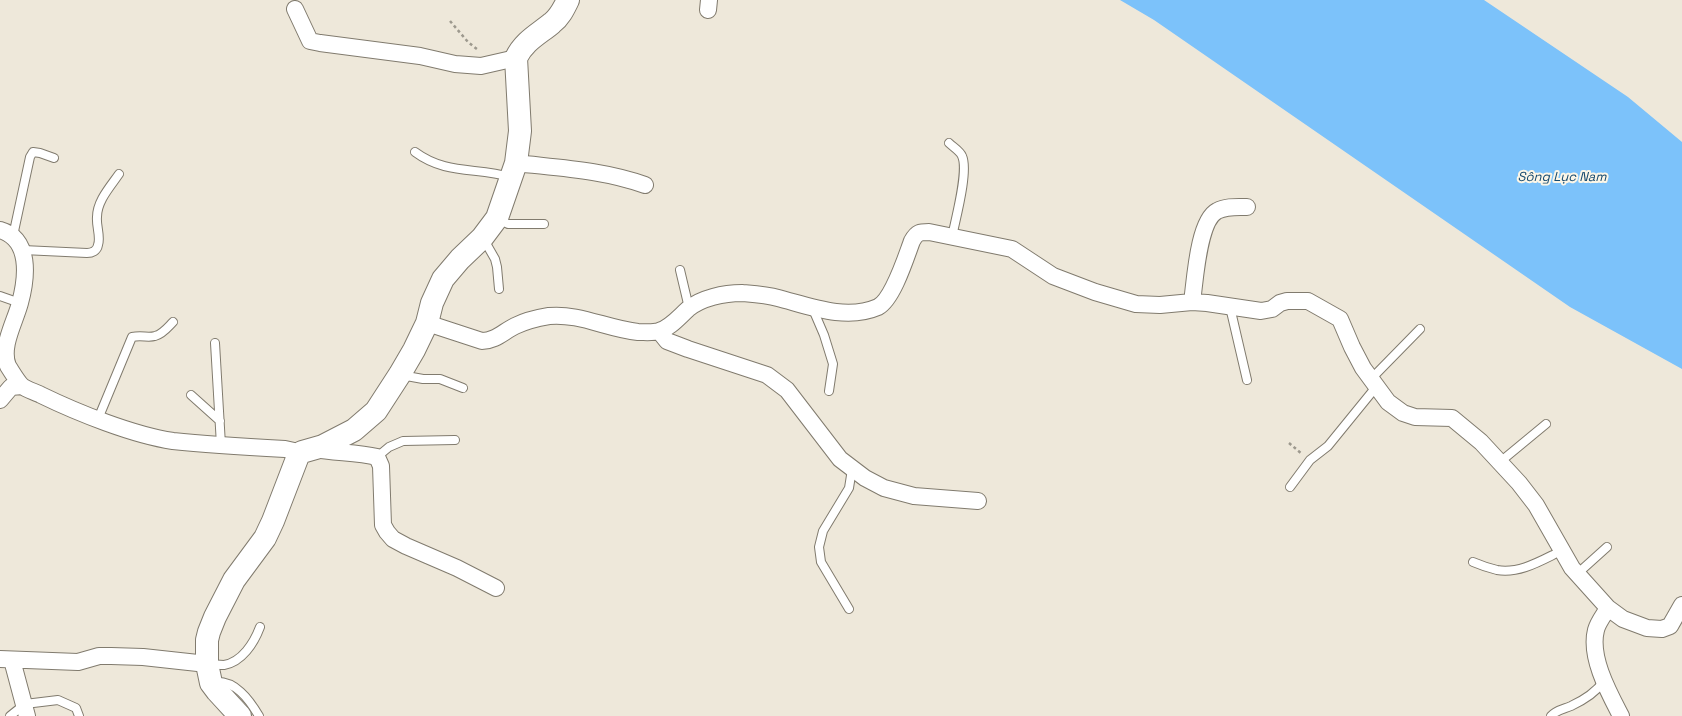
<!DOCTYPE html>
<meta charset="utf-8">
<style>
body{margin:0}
canvas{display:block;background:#eee8da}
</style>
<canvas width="1682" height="716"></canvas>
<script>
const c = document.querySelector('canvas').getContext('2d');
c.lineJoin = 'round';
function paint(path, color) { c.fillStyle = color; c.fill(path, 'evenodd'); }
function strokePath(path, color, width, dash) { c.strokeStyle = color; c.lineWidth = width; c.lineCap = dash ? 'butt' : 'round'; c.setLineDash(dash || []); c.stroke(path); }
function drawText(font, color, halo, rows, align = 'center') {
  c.font = font + ' "Space Grotesk",sans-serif'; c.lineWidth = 4; c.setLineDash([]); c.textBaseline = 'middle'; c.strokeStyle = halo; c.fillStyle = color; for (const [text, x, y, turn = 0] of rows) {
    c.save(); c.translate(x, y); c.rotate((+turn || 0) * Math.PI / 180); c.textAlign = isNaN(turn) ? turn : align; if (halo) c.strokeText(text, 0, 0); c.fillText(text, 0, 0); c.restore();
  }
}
paint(new Path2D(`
 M1120 0H1484L1628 97 1682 142V369L1570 307 1154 20Z`), '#7cc2fa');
const lane = new Path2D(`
 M949 143C953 147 960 151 962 156 969 171 955 221 952 237
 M415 152C446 175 476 167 510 177
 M498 219 508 224H544
 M13 236 30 157 33 152 40 153 54 158
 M483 238 495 259 497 267 499 289
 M23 250 87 253C92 253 97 251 98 245 101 237 96 226 97 217 97 201 110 187 119 174
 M680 270 689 308
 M0 296 20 303
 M812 307 824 335 833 364 829 391
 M1230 307 1247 380
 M215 343 221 445
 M401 375 423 379H440L463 388
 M1371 379 1420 329
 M191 395 220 421
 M98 419 132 337C142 335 148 338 155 336 163 334 168 327 173 322
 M377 457 389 447 403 441 455 440
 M1500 462 1546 424
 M1290 487 1310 460 1328 446 1376 387
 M1473 562C1480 565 1489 568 1497 570 1520 574 1542 560 1561 551
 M1577 574 1607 547
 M849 609 821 562 819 547 823 531 849 488 852 469
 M207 664C213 664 218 665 224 665 242 662 254 643 260 627
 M214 682C235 680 249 699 259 716
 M10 716 25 704 58 700 76 708 79 716
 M1551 716C1556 710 1564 709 1571 706 1584 700 1596 692 1604 681`);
const street = new Path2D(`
 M295 9 310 41 320 43 420 56 455 64 481 66 516 58
 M708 10 709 0
 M516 163C559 168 603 170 645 185
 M0 230C31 239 27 277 20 303 15 322 0 347 8 366 12 372 17 381 22 386 27 390 36 392 41 395 78 413 133 435 173 441 210 445 247 447 285 449L294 451 298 455
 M1192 302C1195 282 1198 221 1217 211 1226 206 1237 207 1247 207
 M427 323 482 341C495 341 503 332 515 326 525 321 537 318 549 316 579 313 608 329 638 332 645 332 653 333 659 331 670 328 679 317 688 309 701 298 724 293 742 293 753 294 767 295 778 298 809 306 846 321 878 307 893 299 906 257 912 241 917 232 920 232 929 232L1012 249 1053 276 1095 292 1136 304 1160 305 1192 302 1207 303 1261 311 1272 309 1280 303 1287 301H1308L1340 319 1352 347 1363 368 1388 402 1403 413 1415 417 1452 418 1481 442 1519 483 1536 505 1572 568 1608 608 1623 619 1647 628 1662 629 1670 626 1682 605
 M659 331 667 341 688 349 767 375 787 390 840 459 865 478 884 488 914 496 978 501
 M0 400 11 387 22 386
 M314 449C335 453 357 452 377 457L381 466 383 525 387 532 393 539 406 546 457 568 496 588
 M1608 608C1604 615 1598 622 1596 630 1589 657 1609 693 1621 716
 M0 659 78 662 99 656H111L143 657 207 664
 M12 660 27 716`);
const secondary = new Path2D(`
 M240 716 217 691 211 683 207 664V640L209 632 215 617 234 580 265 538 273 521 298 456 302 452 323 446 354 430 376 411 400 374 414 350 427 323 432 303 443 279 460 259 482 238 497 218 516 163 520 131 516 58C524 41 539 34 552 23 560 17 564 8 568 0`);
strokePath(lane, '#817b6e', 10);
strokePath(street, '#817b6e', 18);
strokePath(secondary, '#817b6e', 24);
strokePath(new Path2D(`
 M450 21 468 42 478 50
 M1289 443 1302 454`), '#9d998e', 2.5, [3, 3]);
strokePath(lane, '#fff', 8);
strokePath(street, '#fff', 16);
strokePath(secondary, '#fff', 22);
drawText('italic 13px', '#164a6f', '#fcf6e7', [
 ["Sông Lục Nam",1562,177]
]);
</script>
